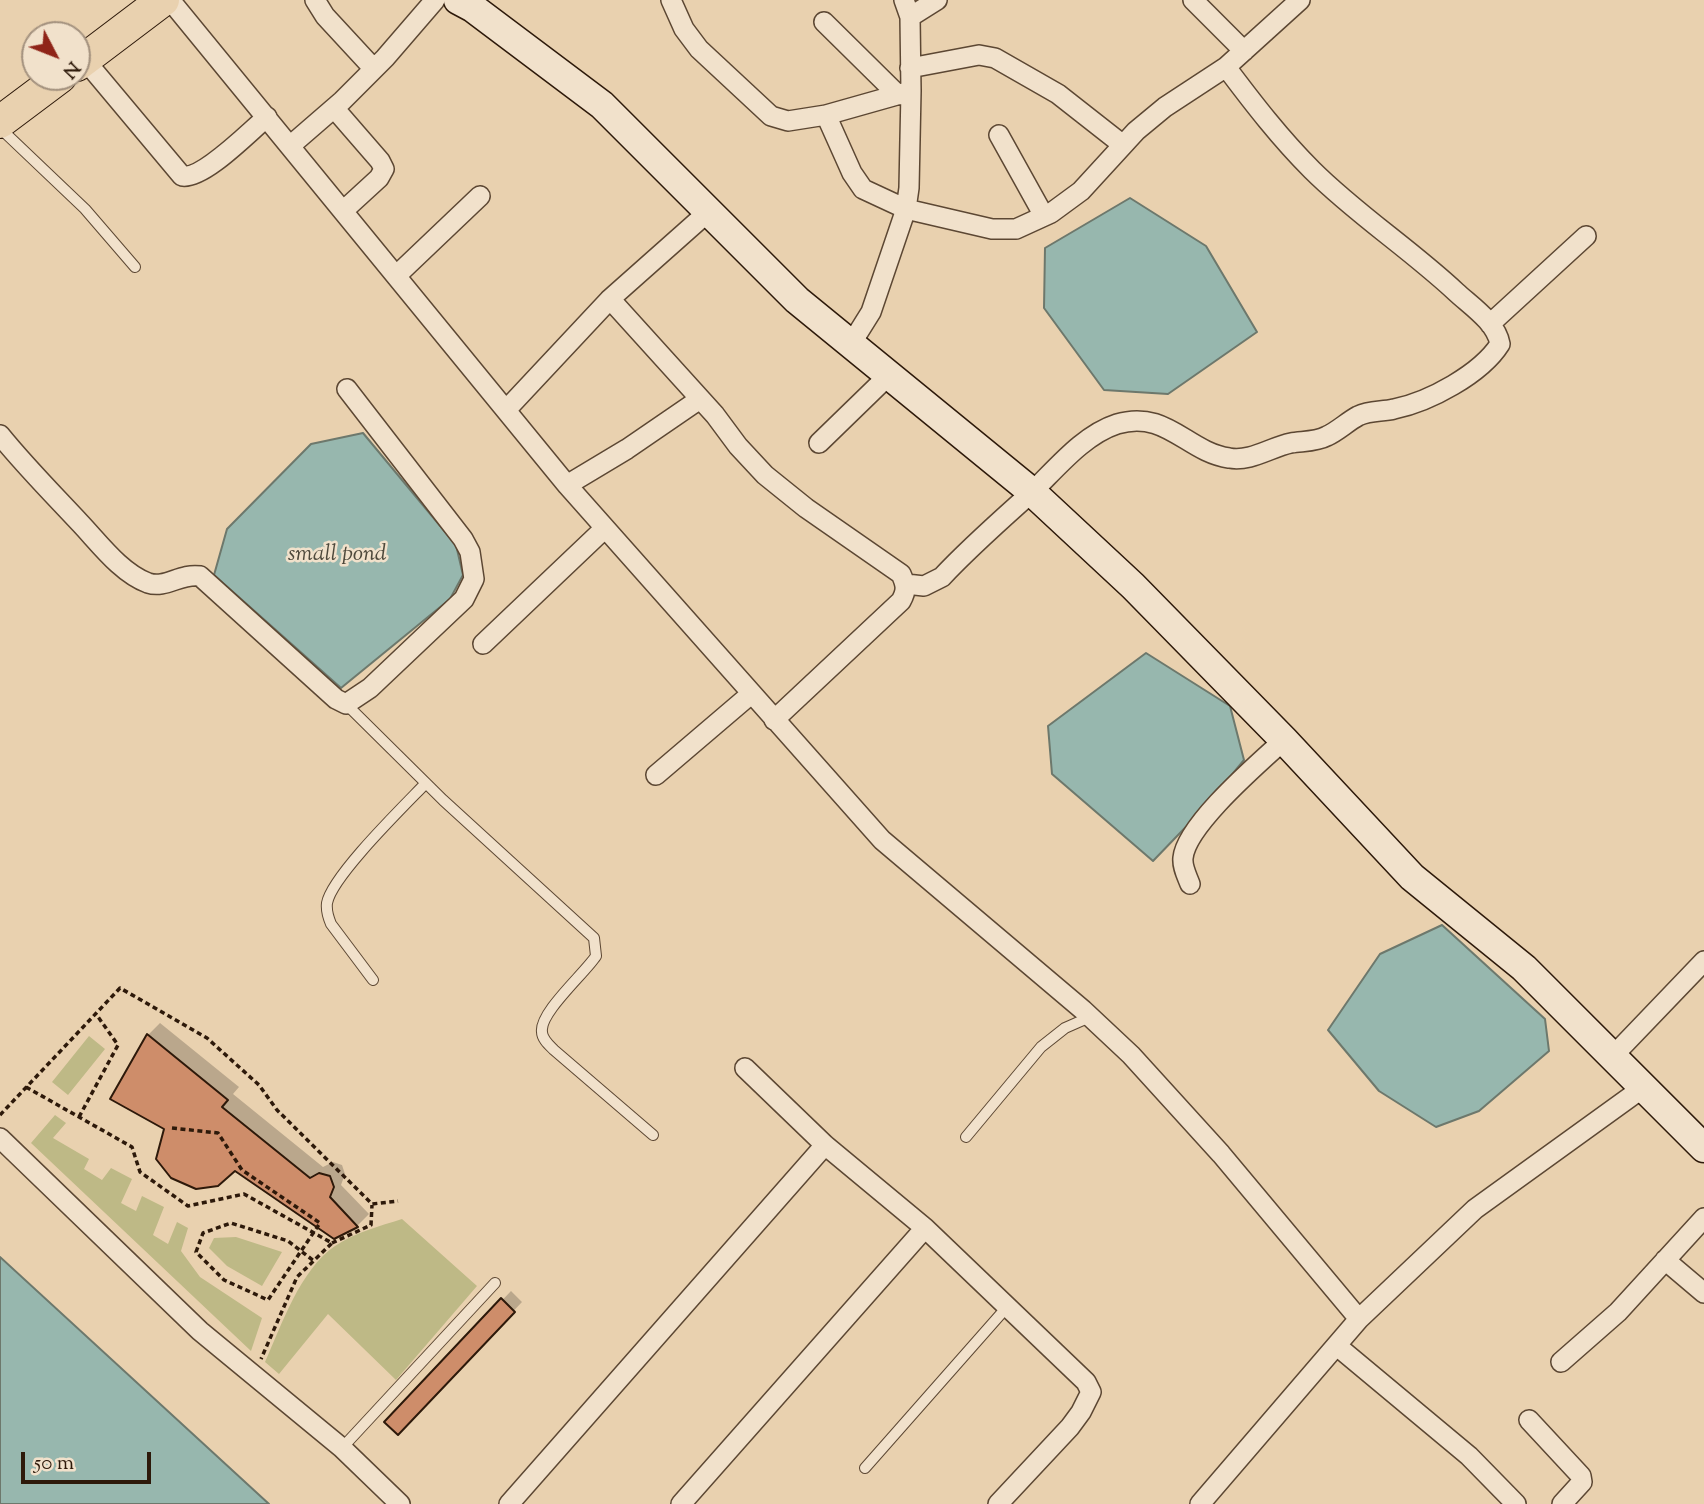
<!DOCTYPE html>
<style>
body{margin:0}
#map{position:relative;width:1704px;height:1504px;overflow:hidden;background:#e9d1af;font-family:"Sorts Mill Goudy",serif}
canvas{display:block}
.north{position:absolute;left:21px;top:21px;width:70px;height:70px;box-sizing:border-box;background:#f1e1cb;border:2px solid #a3917e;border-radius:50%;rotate:132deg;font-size:19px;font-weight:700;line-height:28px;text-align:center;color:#2d190a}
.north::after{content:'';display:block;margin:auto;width:24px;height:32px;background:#8f2418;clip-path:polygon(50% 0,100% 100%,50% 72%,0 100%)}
.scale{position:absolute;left:21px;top:1452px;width:130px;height:32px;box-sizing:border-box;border:4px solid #2d190a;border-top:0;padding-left:9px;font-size:21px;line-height:24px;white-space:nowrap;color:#2d190a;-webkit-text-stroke:5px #f1e1cb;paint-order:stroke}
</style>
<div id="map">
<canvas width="1704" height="1504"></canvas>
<div class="north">N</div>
<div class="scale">50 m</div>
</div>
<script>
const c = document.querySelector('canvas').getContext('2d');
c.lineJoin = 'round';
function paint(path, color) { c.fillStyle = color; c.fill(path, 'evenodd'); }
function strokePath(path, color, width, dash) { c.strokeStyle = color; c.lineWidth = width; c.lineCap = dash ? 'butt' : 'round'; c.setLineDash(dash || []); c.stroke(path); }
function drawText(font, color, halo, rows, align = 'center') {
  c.font = font + ' "Sorts Mill Goudy",serif'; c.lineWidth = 5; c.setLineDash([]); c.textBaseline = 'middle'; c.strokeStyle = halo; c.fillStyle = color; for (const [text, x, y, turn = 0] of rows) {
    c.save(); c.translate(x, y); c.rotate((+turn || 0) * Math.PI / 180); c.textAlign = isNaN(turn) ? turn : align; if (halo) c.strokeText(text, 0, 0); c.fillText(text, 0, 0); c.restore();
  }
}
paint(new Path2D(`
 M89 1036 105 1049 68 1095 52 1082Z
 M55 1115 66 1123 53 1138 89 1159 84 1169 102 1180 111 1168 132 1179 121 1203 136 1211 142 1196 164 1207 153 1235 168 1244 177 1222 188 1228 181 1251 200 1277 262 1318 251 1351 31 1143Z
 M402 1219 477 1286 396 1380 328 1314 279 1374 265 1362C282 1324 300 1270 335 1246 354 1233 380 1226 402 1219Z
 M236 1237 282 1252 262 1286 227 1266 209 1248 214 1238Z`), '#beb986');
const water = new Path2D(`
 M1130 198 1206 246 1257 332 1168 394 1104 390 1044 308 1045 248Z
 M363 433 456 545 463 575 450 599 341 688 214 575 227 529 311 444Z
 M1146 653 1230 706 1244 760 1206 806 1153 861 1052 774 1048 726Z
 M1442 925 1545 1019 1549 1051 1479 1111 1436 1127 1379 1091 1328 1030 1380 954Z
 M0 1257 269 1504H0Z`);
paint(water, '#97b7ae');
strokePath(water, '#6d786c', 2);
paint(new Path2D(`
 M160 1023 239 1087 233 1094 323 1167 333 1162 342 1165 345 1174 341 1185 369 1214 357 1226 113 1098 148 1035Z
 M511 1291 522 1302 398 1433 387 1422Z`), '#0003');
const building = new Path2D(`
 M147 1034 228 1100 222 1107 310 1178 319 1173 330 1176 334 1187 330 1197 358 1227 334 1239 235 1171 218 1186 196 1189 171 1178 156 1159 164 1129 110 1099Z
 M501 1298 515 1312 398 1435 384 1422Z`);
paint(building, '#ce8d6a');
strokePath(building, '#2d190a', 2);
const lane = new Path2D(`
 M0 128 85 209 135 267
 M346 704 443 800 594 938 596 956C585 973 539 1013 542 1032 542 1039 549 1045 554 1050L653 1135
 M373 980 331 924C328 917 326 911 327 903 332 876 404 806 426 783
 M966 1137 1041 1047 1065 1028 1090 1017
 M342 1448 495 1283
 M865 1468 1007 1307`);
const street = new Path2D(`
 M170 0 567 485 882 840 1083 1010 1131 1055 1221 1154 1359 1319
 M315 0 325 16 374 69
 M671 0 684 29 699 49 771 116 788 121 826 115 911 91
 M1193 0 1244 51
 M910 17 937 0
 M824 22 898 95
 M84 59 182 176C203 180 250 131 267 117
 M910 68 979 55 995 58 1058 94 1123 145
 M334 108 380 161 384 169 379 178 343 211
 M826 115 852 173 863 189 906 209 992 229H1016L1051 213 1081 191 1136 131 1165 107 1226 67 1300 0
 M999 135 1044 216
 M290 146 342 101 385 58 435 0
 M396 276 480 196
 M610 299 715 415 738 446 765 475 806 508 901 574C906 585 907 590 901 601L774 720
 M1490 324 1586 236
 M851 344 871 312 906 209 909 188 911 91 910 17 904 0
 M507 409 610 299 708 212
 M0 435C25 466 53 494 80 523 99 543 121 573 148 583 166 589 180 573 200 576L336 699 346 704 370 688 464 599 474 579 470 552 463 539 347 389
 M819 443 889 375
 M567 485 627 449 700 399
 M906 584 924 586 942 577C970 547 1001 520 1031 493 1056 469 1083 435 1117 424 1166 409 1187 452 1229 458 1251 462 1271 447 1291 443 1302 441 1316 442 1327 436 1338 431 1347 422 1358 416 1370 410 1382 412 1394 409 1429 402 1481 374 1500 344 1496 322 1471 306 1456 292 1410 249 1356 214 1312 170 1280 138 1253 103 1226 67
 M483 644 604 529
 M656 775 751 694
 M1190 884C1187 876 1182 867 1183 858 1186 825 1259 763 1284 740
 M1612 1057 1704 961
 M745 1068 825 1145 925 1228 1086 1382 1091 1392 1081 1412 1070 1427 998 1504
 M0 1138 200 1331 342 1448 400 1504
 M1665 1260 1704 1293
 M1337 1346 1469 1456 1516 1504
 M1561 1362 1618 1312 1704 1218
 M1529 1420 1581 1476 1582 1482 1562 1504
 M509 1504 825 1145
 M681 1504 925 1228
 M1200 1504 1359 1319 1475 1209 1644 1087`);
const secondary = new Path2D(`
 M458 0 473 8 602 105 797 300 1032 492 1133 586 1284 740 1412 877 1524 968 1704 1148`);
const primary = new Path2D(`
 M77 65 163 0
 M0 122 60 77`);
strokePath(lane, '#5c4733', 12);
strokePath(street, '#5c4733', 22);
strokePath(secondary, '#2d190a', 31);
strokePath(primary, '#2d190a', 34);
strokePath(new Path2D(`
 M26 1087 132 1147 140 1172 188 1206 244 1194 332 1243 297 1277 261 1359
 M0 1115 120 988 207 1038 259 1085 277 1110 372 1204 398 1201
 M79 1117 118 1045 96 1014
 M172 1128 218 1133 242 1170 320 1223 268 1300 224 1280 196 1252 203 1233 231 1223 288 1241 314 1261
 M332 1243 371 1225 372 1205`), '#2d190a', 3.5, [5, 3.5]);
strokePath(lane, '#f1e1cb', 10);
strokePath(street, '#f1e1cb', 19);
strokePath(secondary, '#f1e1cb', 28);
strokePath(primary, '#e9d1af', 32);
drawText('italic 23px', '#4d483b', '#f1e1cb', [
 ["small pond",337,556]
]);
</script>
